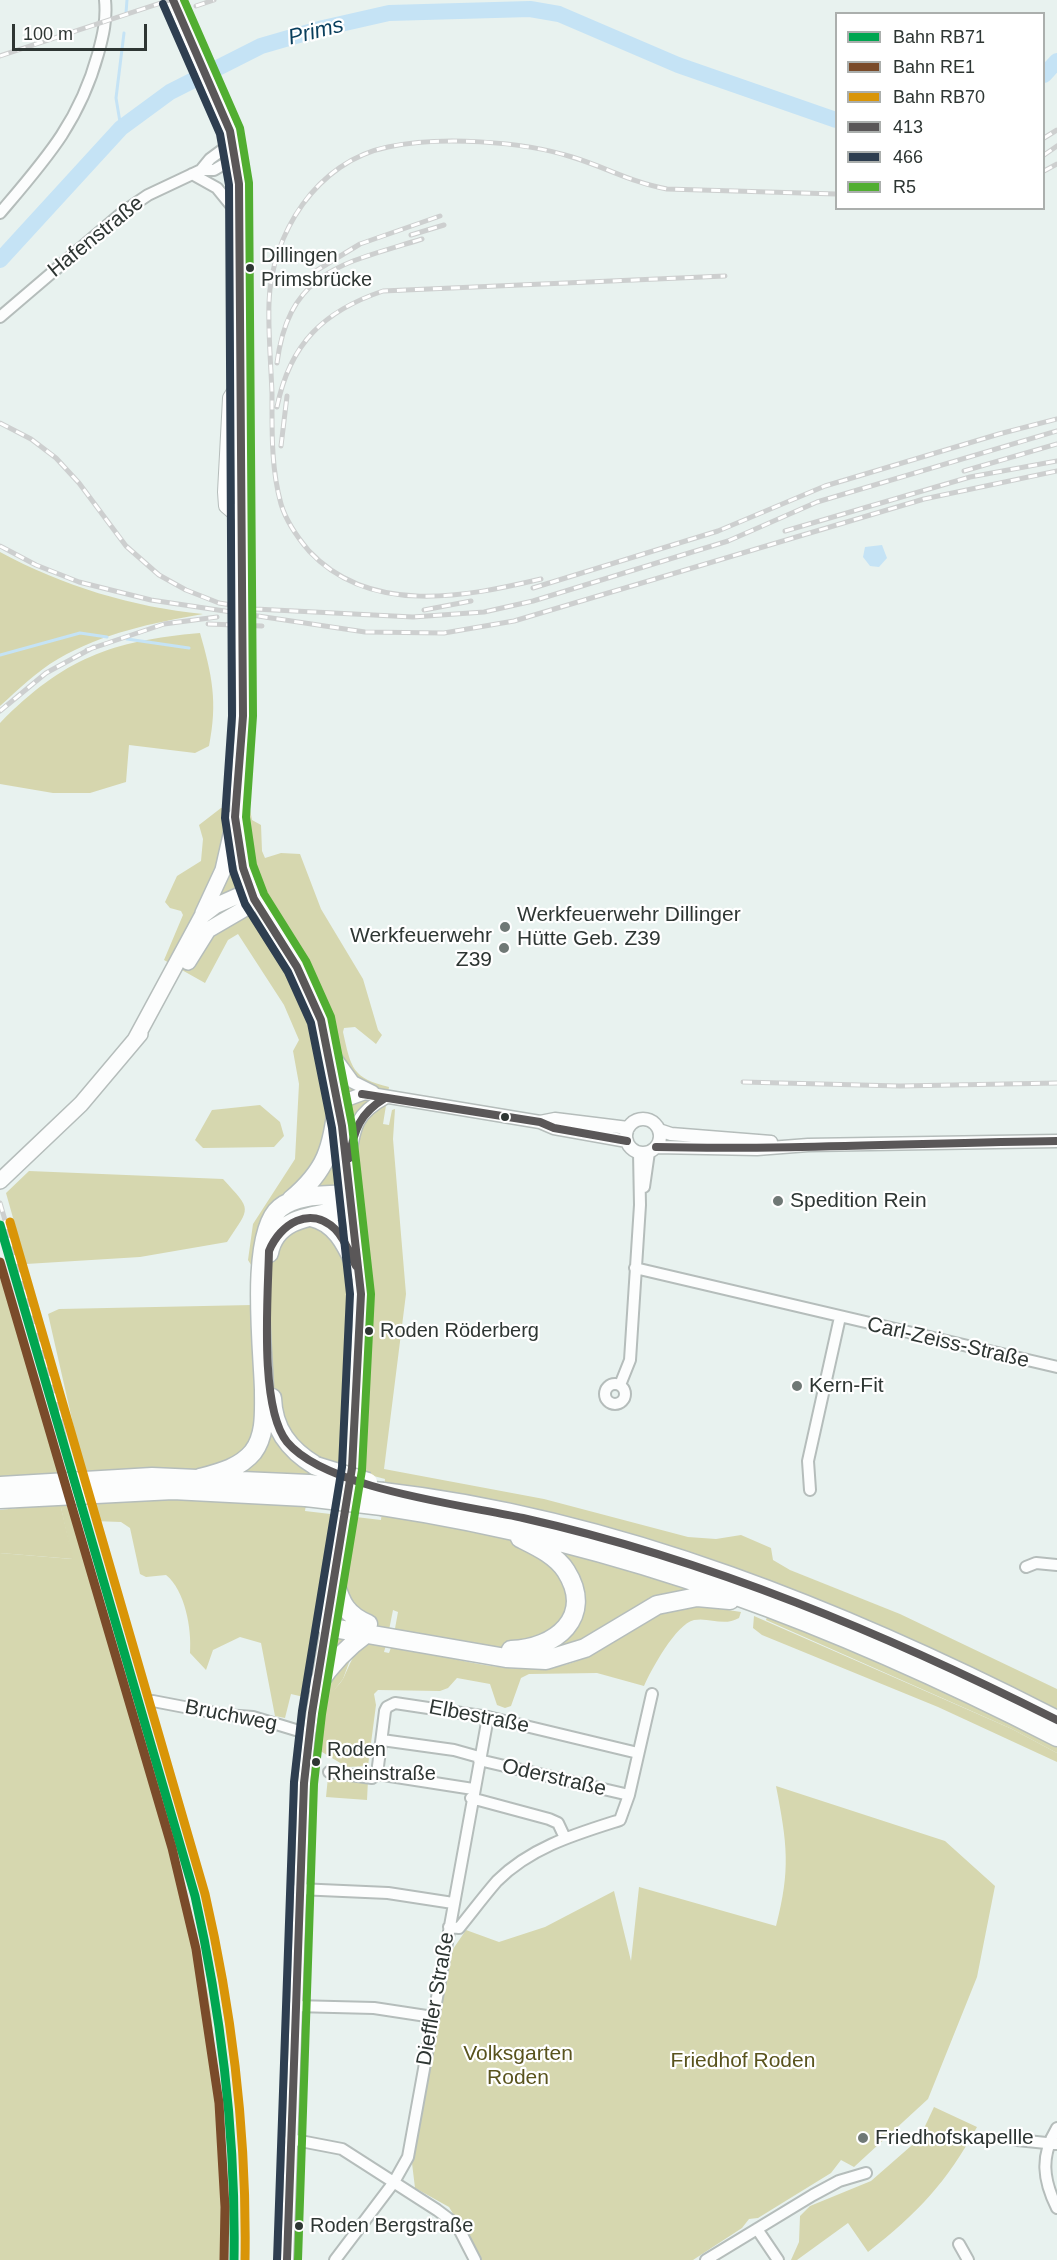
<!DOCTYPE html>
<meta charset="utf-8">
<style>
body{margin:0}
#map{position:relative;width:1057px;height:2260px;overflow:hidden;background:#e8f2ef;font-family:Helvetica,sans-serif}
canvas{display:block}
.legend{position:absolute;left:835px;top:12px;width:210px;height:198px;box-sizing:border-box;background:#fff;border:2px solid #abafad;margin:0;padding:8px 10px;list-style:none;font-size:18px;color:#2e3633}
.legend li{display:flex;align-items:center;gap:12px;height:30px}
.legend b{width:30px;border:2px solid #abafad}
.scale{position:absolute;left:12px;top:24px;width:135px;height:27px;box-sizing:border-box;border:3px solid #2e3633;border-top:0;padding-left:8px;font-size:18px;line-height:21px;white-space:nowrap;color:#2e3633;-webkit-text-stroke:4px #fff;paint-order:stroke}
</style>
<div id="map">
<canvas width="1057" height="2260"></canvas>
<ul class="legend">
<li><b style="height:8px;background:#00a651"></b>Bahn RB71</li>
<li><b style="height:8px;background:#7a4b2a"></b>Bahn RE1</li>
<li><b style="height:8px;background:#d99508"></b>Bahn RB70</li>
<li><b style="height:8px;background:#5a5758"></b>413</li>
<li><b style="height:8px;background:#2e3e50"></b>466</li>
<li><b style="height:8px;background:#51ae31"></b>R5</li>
</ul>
<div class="scale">100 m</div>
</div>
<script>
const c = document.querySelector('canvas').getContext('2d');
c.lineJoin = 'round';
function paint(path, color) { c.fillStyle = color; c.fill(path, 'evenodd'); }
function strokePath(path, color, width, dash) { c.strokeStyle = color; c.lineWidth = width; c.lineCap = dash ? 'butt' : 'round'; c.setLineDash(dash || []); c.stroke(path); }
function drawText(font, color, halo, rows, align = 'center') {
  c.font = font + ' Helvetica,sans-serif'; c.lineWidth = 4.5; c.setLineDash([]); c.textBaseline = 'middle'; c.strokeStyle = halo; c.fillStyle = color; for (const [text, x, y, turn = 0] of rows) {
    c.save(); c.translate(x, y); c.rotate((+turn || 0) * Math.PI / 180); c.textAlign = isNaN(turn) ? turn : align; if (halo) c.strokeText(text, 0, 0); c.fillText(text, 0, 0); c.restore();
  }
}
paint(new Path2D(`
 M221 808 250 809 252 820 261 825 262 851 265 858 281 853 300 854 321 909 363 979 378 1030 382 1035 376 1044 355 1027 344 1028 343 1032C351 1068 352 1078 389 1087L383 1124 389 1125 392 1110 395 1109 393 1139 406 1294 384 1469 544 1499 688 1537 716 1539 741 1535 771 1548 773 1560 790 1570 900 1614 1057 1689V1753L1012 1729 766 1620 778 1585 744 1572 628 1628 601 1650 557 1667 531 1670 505 1667 392 1645 398 1612 393 1610 386 1645 351 1657 343 1679 325 1702 291 1694 285 1718 275 1716 261 1643 240 1637 213 1650 206 1670 190 1653C192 1629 185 1590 166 1575L146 1577 140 1574 130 1528 121 1522 93 1521 87 1499 97 1471 84 1472 48 1314 59 1309 252 1305 253 1268 248 1260 253 1224 295 1159 299 1084 293 1051 299 1040 284 1005 238 934 228 940 205 983 164 960 183 915 181 911 170 908 165 902 177 876 201 861 203 839 199 825ZM316 1466 340 1467 385 1479 381 1520 305 1511 309 1484Z
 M260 1105 280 1122 284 1136 274 1147 203 1148 195 1140 212 1110Z
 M29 1171 223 1179C252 1211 251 1206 227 1242L140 1257 26 1264 6 1193Z
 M0 1278 8 1296 33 1388 61 1474 0 1478Z
 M60 1503H72L173 1848 200 1951 211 2012 225 2149 224 2260H0V1553L72 1559Z
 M328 1777 368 1780 367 1800 326 1797Z
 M776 1786 945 1841 995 1886 977 1977 928 2099 854 2167 841 2160 831 2173 758 2218 749 2219 742 2228 693 2260H481L449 2207 415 2188 412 2163 449 1955 466 1930 499 1942 545 1927 614 1891 631 1961 639 1887 776 1926C791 1869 787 1843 776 1786Z`), '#d6d7af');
paint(new Path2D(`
 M0 552C63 586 132 607 203 614 152 623 103 633 58 659 37 671 18 690 0 706Z
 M200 633C212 675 218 702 209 746L195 753 129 745 126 782 90 793H53L0 784V723C64 658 111 641 200 633Z
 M60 1503 73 1559 0 1553V1510Z
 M696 1605 741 1612 739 1618C723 1627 710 1617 694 1620 676 1624 651 1670 644 1686L597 1673 529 1674 521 1678 511 1706 505 1708 497 1705 490 1684 457 1678 448 1688 440 1691 378 1690 374 1694 376 1705 368 1766 347 1767 317 1749C319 1735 319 1717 325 1703 328 1693 340 1686 344 1677 355 1654 356 1641 386 1645L384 1652 389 1653 392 1645C448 1656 522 1682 577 1661 605 1650 624 1627 652 1615 665 1610 682 1608 696 1605Z
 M754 1616 1012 1729 1057 1753V1762L938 1707 762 1635 753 1628Z
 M934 2107 977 2127C947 2182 918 2213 868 2252L848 2223 797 2260H791L799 2242 800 2216 810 2206 871 2181 919 2139Z`), '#d6d6ae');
paint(new Path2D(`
 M882 545 887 558 879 567 870 566 863 557 865 547Z`), '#c5e3f5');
strokePath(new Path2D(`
 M126 13 127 0
 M121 128 116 98 124 33
 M127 639 189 648
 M0 655 80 633 107 637`), '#c5e3f5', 3);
strokePath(new Path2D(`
 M1044 75 1057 61
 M0 260 121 128 170 92 261 46 323 28 389 13 530 9 559 14 678 65 836 120`), '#c5e3f5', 16);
const minor = new Path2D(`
 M201 170H214L236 157
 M192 174 217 188 239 215
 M0 213C45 160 79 123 98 54 103 36 107 19 105 0
 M0 317 123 212 148 195 201 170 210 159 233 142
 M644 1187 649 1152
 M635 1268 1057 1367
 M605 1394a10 10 0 1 1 20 0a10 10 0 1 1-20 0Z
 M620 1385 630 1360 640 1205 639 1153
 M810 1490 808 1461 840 1317
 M1026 1567 1036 1563 1057 1565
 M153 1701 226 1715 253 1717 309 1734
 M382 1740 454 1750 479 1757
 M479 1760 629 1795
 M329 1772 372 1778 377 1774 473 1789
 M377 1774 385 1711 387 1707 395 1703 488 1717 638 1753
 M471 1798 549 1819 558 1823 565 1838
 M298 1889 388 1893 453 1903
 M449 1927 459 1928C472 1912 484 1896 497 1881 531 1847 576 1834 620 1820L629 1795 652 1694
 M294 2006 374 2008 433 2017
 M1057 2128C1040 2156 1043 2180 1057 2208
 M290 2139 342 2149 437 2210 457 2225 475 2260
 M1017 2140 1056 2144
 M757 2229 778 2260
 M959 2244 968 2260
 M335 2260 394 2182 408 2157 488 1717
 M706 2260 813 2195 839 2181 866 2173`);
const tertiary = new Path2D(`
 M329 1049 353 1082 373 1092
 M338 1103 365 1093 540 1122 554 1128 627 1141
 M626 1136a17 17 0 1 1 34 0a17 17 0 1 1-34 0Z
 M540 1122 555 1119 628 1128
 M659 1130 671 1134 771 1142
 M656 1147 757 1149 808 1145 1057 1141
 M349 1160C354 1128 355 1114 385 1098
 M287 2260 304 1783 309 1734 327 1627`);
const secondary = new Path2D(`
 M173 0 230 131 239 184 242 581
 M241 380 230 398 225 492 226 506 233 512 241 514
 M242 645C242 669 244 694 243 718 240 779 228 831 251 890`);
const primary = new Path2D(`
 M203 913 223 870 235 817
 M188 962 208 930 256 902
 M135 1040 202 916 215 906 251 890 297 967 321 1020 342 1126 360 1274V1326L352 1468 327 1627
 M0 1181 81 1104 140 1034`);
const motorway = new Path2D(`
 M291 1200C328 1169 331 1149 338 1103
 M311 1217C339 1223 348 1250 360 1274
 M269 1253C276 1214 321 1216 353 1208
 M272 1398C273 1429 289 1450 316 1466
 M200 1478C219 1473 240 1468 253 1452 266 1435 264 1411 264 1390 263 1350 249 1233 280 1208 298 1193 329 1196 351 1194
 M0 1486 152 1477 309 1484
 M383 1492C618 1519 848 1613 1057 1720
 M0 1499 173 1490 306 1497
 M382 1506C627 1543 838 1625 1057 1737
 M335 1582C341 1604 347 1615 368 1624
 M327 1627 506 1658 546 1660 585 1648 657 1605 697 1597 730 1600
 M511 1650C555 1649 595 1617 566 1571 556 1555 536 1546 520 1538
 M317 1685C331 1664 346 1648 367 1633`);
strokePath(minor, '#b5bdbb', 14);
strokePath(tertiary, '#b5bdbb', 15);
strokePath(secondary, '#b5bdbb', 16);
strokePath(primary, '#b5bdbb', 18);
strokePath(motorway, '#b5bdbb', 21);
strokePath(minor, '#fcfdfd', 10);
strokePath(tertiary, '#fcfdfd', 12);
strokePath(secondary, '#fcfdfd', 14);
strokePath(primary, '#fcfdfd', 15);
strokePath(motorway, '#fcfdfd', 18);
const rail = new Path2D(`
 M196 6 214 0
 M0 56 170 0
 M1044 138 1057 130
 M1044 155 1057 146
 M1044 171 1057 164
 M411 235 444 225
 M314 272 360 244 440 216
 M277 363C289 269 346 263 422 239
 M277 407C290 343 324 311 383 291L725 276
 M0 423 31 439 56 458 79 483 126 546 159 575 186 590 219 603 255 609 413 617 484 612 533 601 728 541 817 502 1057 431
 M281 446 287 396
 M964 471 1057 444
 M785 531 970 477 1057 461
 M0 546 36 565 79 582 151 600 365 632 444 633 514 621 924 499 1057 471
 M541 579C465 597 370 616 309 551 298 538 286 521 281 504 271 468 272 431 272 394 271 364 268 333 269 303 271 234 317 161 388 147 439 136 522 141 572 157 605 167 633 183 667 189L836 194
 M533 588 718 531 825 486 999 434 1057 419
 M424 610 471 601
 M208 624 262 626
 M87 650 164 624 217 617
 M0 711 46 673 94 647
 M743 1082 900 1086 1057 1083
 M0 1203 52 1381 71 1468`);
strokePath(rail, '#cdcfcf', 5);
strokePath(rail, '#fff', 3, [9]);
const secondaryBridge = new Path2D(`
 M242 645V581`);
const motorwayBridge = new Path2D(`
 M316 1466 368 1482
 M309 1484 383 1492
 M306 1497 382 1506`);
strokePath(secondaryBridge, '#b5bdbb', 16, []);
strokePath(motorwayBridge, '#b5bdbb', 21, []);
strokePath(secondaryBridge, '#fcfdfd', 14);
strokePath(motorwayBridge, '#fcfdfd', 18);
strokePath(new Path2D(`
 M173 0 230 131 239 184 243 716 235 817 243 868 254 899 297 967 321 1020 342 1126 361 1294 352 1468 312 1713 304 1783 287 2260
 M362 1094 540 1122 554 1128 627 1141
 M656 1147C790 1150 923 1143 1057 1141
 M349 1158C354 1130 360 1113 385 1098
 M356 1266C350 1254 345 1239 335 1229 310 1205 280 1224 269 1251 268 1296 259 1407 287 1442 326 1489 464 1505 523 1518 710 1560 886 1634 1057 1720`), '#5a5758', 8);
strokePath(new Path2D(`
 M163 4 220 134 229 185 232 716 225 818 233 871 245 904 288 972 311 1023 332 1128 350 1294 342 1467 302 1711 294 1782 277 2260`), '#2e3e50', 8);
strokePath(new Path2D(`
 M184 0 240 128 249 183 253 716 246 817 253 865 264 894 306 961 331 1017 352 1125 371 1294 362 1470 322 1714 314 1784 298 2260`), '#51ae31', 8);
strokePath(new Path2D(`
 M0 1225 195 1896C222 2017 236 2136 234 2260`), '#00a651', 9);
strokePath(new Path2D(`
 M0 1262 172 1848 196 1949 219 2103 225 2207 224 2260`), '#7a4b2a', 9);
strokePath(new Path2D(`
 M10 1222 205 1894C233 2015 247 2135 245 2260`), '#d99508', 9);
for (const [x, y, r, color] of [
 [250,268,5,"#2e3633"],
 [505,927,6,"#6f7875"],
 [504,948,6,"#6f7875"],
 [505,1117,5,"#2e3633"],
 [778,1201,6,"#6f7875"],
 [369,1331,5,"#2e3633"],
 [797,1386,6,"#6f7875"],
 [316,1762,5,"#2e3633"],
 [863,2138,6,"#6f7875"],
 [299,2226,5,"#2e3633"]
]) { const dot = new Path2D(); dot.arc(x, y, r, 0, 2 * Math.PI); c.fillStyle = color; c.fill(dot); strokePath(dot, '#fff', 2); }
drawText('20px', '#2e3633', '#fff', [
 ["Dillingen",261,256],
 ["Primsbrücke",261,280],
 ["Roden Röderberg",380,1331],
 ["Roden",327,1750],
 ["Rheinstraße",327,1774],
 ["Roden Bergstraße",310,2226]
], 'left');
drawText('21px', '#2e3633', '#fff', [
 ["Hafenstraße",96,237,-39],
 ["Carl-Zeiss-Straße",948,1343,13],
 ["Bruchweg",231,1716,11],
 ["Elbestraße",479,1717,11],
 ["Oderstraße",554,1778,13],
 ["Dieffler Straße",436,1999,-80]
]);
drawText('21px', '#2e3633', '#fff', [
 ["Werkfeuerwehr Dillinger",517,915],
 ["Hütte Geb. Z39",517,939],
 ["Werkfeuerwehr",492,936,"right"],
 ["Z39",492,960,"right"],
 ["Spedition Rein",790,1201],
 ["Kern-Fit",809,1386],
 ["Friedhofskapellle",875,2138]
], 'left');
drawText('21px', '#59531d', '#fff', [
 ["Volksgarten",518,2054],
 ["Roden",518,2078],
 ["Friedhof Roden",743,2061]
]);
drawText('italic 22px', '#083e5c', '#fff', [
 ["Prims",316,32,-14]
]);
</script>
